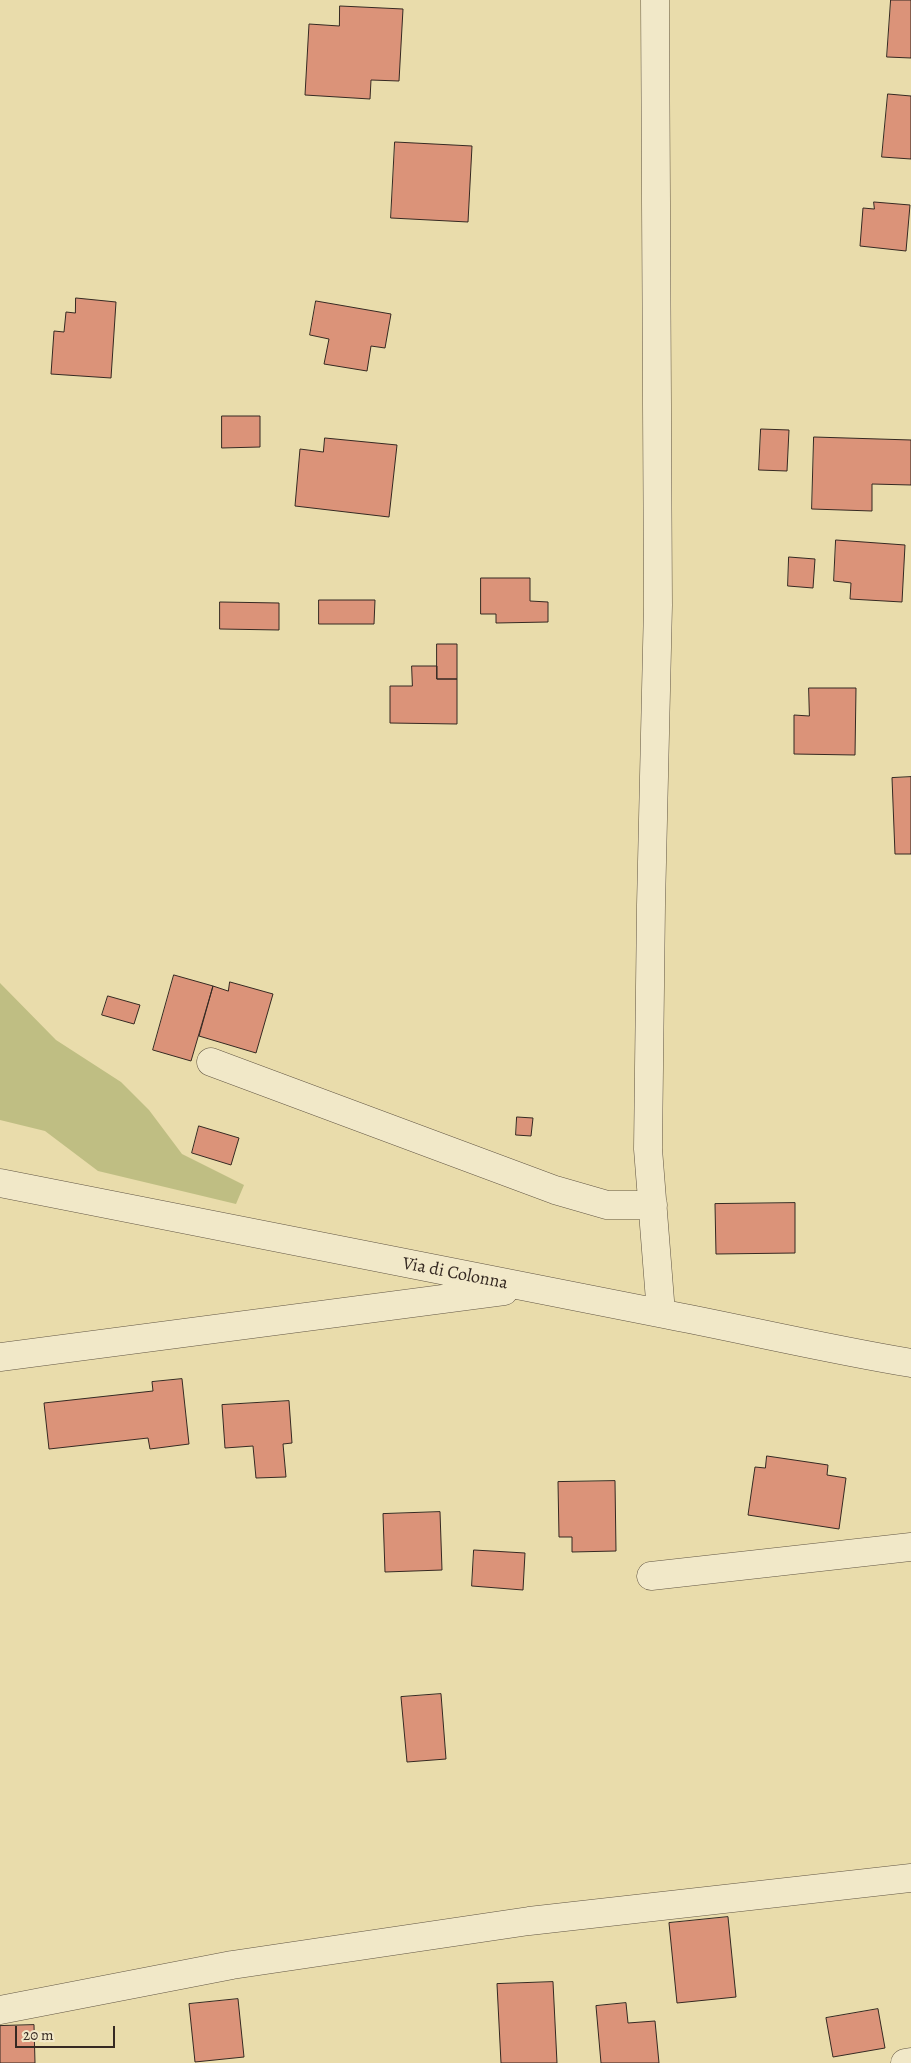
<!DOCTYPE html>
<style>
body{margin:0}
#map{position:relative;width:911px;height:2063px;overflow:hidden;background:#e9dcab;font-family:Alegreya,serif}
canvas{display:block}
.scale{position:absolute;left:15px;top:2026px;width:100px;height:22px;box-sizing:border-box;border:2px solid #352922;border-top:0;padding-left:6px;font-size:15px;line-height:18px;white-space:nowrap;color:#352922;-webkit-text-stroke:4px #f1e8c8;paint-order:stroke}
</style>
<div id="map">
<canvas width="911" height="2063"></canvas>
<div class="scale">20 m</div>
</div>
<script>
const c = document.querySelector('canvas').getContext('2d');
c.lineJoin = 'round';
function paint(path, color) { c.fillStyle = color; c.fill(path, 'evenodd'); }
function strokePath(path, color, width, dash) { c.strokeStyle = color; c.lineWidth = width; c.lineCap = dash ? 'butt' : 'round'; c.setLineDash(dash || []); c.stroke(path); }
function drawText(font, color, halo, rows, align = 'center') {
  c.font = font + ' Alegreya,serif'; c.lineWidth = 5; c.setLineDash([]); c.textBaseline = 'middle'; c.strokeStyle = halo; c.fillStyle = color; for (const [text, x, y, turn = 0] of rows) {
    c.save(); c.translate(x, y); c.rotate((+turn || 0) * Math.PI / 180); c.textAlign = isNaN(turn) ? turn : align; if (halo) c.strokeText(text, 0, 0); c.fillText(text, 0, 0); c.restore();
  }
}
paint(new Path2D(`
 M0 983 56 1040 121 1082 149 1110 182 1154 244 1185 236 1204 98 1171 45 1131 0 1120Z`), '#bfbe83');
const building = new Path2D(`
 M891 0H911V58L887 57Z
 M340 6 403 9 399 81 371 80 370 99 305 95 309 24 339 26Z
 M888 94 911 96V159L882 157Z
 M395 142 472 146 468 222 391 218Z
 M874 202 910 205 906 251 860 246 863 208 874 209Z
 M76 298 116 302 111 378 51 374 54 331 64 332 66 312 75 313Z
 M316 301 391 314 385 348 371 346 367 371 324 364 329 339 310 335Z
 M222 416H260V447L222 448Z
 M761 429 789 430 787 471 759 470Z
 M814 437 911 440V485L872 484V511L812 509Z
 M325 438 397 445 389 517 295 506 300 449 323 452Z
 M836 540 905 545 902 602 850 599 851 583 834 581Z
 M789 557 815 559 813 588 788 586Z
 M481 578H530V601L548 602V622L496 623V614H481Z
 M319 600H375L374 624H319Z
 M220 602 279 603V630L220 629Z
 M437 644H457V679H437Z
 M412 666H437V679H457V724L390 723V686H412Z
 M809 688H856L855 755 794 754V715L809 716Z
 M911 777V854H895L892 778Z
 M174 975 213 986 191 1061 153 1050Z
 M230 982 273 994 256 1053 199 1036 213 986 228 991Z
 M108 996 140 1005 134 1024 102 1015Z
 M517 1117 533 1118 531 1136 516 1135Z
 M199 1126 239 1138 231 1165 192 1153Z
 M795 1203V1253L716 1254 715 1204Z
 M182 1379 189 1444 150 1449 148 1438 49 1449 44 1403 153 1391 152 1382Z
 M289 1401 292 1443 283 1444 286 1477 256 1478 253 1446 225 1448 222 1405Z
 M767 1456 828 1465 827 1475 846 1478 839 1529 748 1515 755 1467 765 1468Z
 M615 1481 616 1551 572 1552V1537H559L558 1482Z
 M440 1512 442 1570 385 1572 383 1514Z
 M474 1550 525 1553 523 1590 472 1586Z
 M441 1694 446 1759 407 1762 401 1697Z
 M728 1917 736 1997 677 2003 669 1923Z
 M553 1982 557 2063H501L497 1984Z
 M238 1999 244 2057 195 2062 189 2004Z
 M626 2003 628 2023 655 2021 659 2063H601L596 2006Z
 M878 2009 885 2048 833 2057 826 2018Z
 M34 2025 35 2063H0V2026Z`);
paint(building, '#db9379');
strokePath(building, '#352922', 1);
const minor = new Path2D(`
 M655 0 658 605 651 905 648 1149 661 1313
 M211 1062 555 1190 607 1205H653
 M0 1183C220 1228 440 1270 659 1313 743 1329 826 1349 911 1363
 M0 1357 504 1291
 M651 1576 911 1547
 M0 2010 232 1965 529 1921 911 1878
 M905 2063 911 2062`);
strokePath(minor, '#625644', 29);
strokePath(minor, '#f1e8c8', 28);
drawText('18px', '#352922', '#f1e8c8', [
 ["Via di Colonna",455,1274,11]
]);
</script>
